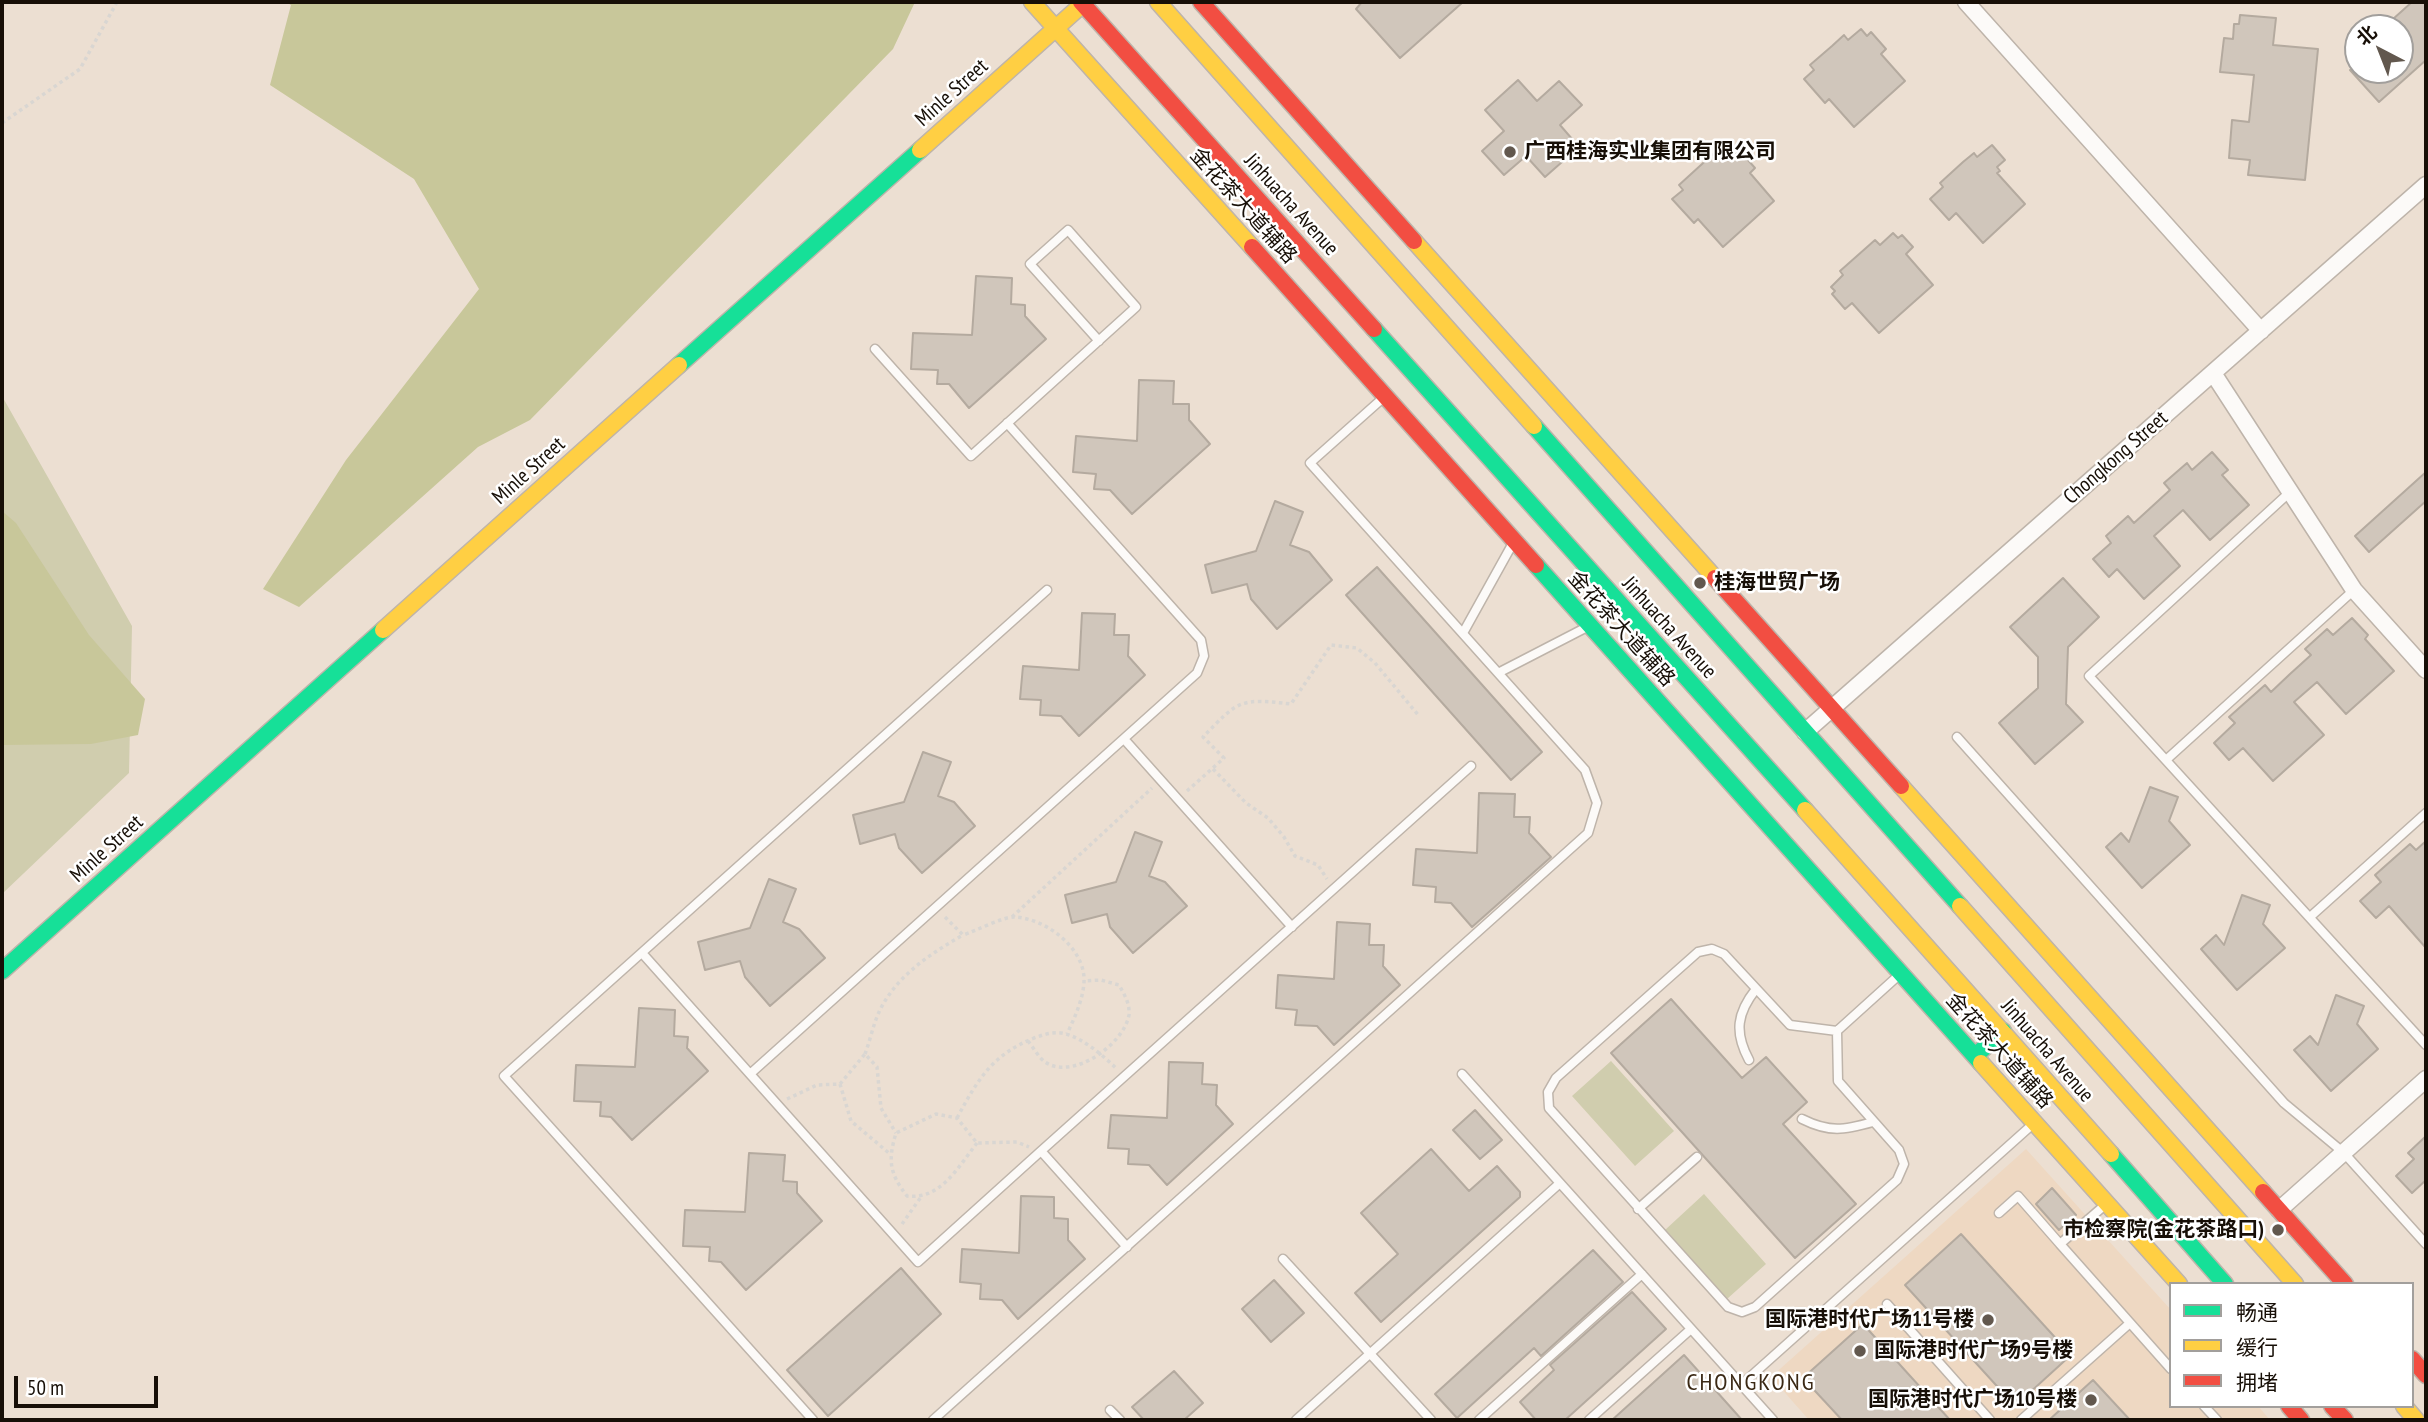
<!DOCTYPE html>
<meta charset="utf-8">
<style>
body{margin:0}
#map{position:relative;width:2428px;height:1422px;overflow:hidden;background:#ecdfd2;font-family:"PT Sans Narrow","Noto Sans SC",sans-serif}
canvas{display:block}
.frame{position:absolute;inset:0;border:4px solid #170f07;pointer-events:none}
.legend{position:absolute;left:2169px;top:1282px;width:245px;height:126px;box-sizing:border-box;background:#fff;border:2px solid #a29f9c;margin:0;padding:9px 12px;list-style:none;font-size:21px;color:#170f07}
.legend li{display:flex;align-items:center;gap:14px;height:35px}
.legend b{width:35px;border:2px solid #a29f9c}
.north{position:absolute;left:2344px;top:14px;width:70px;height:70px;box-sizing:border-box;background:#fff;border:2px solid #a29f9c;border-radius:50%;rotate:318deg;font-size:19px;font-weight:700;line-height:28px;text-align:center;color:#170f07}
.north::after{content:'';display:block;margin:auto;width:24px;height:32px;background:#62584e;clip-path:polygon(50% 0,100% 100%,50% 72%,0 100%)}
.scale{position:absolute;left:14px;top:1376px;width:144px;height:32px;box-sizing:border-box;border:4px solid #170f07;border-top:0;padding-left:9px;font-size:21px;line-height:24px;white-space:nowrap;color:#170f07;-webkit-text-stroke:5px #fff;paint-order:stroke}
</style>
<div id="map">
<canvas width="2428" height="1422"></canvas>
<div class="frame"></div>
<ul class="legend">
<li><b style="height:9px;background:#16e098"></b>畅通</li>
<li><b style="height:9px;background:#ffcf43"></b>缓行</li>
<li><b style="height:9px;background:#f24e42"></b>拥堵</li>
</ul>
<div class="north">北</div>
<div class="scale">50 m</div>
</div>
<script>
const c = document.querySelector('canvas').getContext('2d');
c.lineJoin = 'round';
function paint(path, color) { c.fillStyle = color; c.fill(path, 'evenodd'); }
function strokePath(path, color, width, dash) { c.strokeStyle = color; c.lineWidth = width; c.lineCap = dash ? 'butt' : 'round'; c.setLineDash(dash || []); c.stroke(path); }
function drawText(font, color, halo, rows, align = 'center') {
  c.font = font + ' "PT Sans Narrow","Noto Sans SC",sans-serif'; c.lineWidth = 5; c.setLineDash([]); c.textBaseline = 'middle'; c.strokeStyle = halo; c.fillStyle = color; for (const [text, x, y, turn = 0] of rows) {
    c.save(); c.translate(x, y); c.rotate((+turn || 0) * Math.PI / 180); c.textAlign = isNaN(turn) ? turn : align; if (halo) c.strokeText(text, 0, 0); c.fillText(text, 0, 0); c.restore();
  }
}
paint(new Path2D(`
 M2026 1149 2171 1310V1406H2258L2270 1420H1809L1771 1377Z`), '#eed8c2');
paint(new Path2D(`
 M2 396 132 626 129 773 2 894Z
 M1611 1061 1674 1131 1635 1166 1572 1096Z
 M1704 1194 1766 1264 1727 1299 1665 1230Z`), '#d0cdae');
paint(new Path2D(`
 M286 2H915L893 49 530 420 478 447 299 607 263 589 346 460 479 289 414 179 270 85 291 5Z
 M2 511 16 523 89 635 145 699 138 735 91 744 2 745Z`), '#c8c79a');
const building = new Path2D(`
 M1362 2H1463L1400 58 1356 9Z
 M2412 2H2426V60L2379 102 2350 70H2400V28H2383Z
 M2240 15 2276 18 2273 45 2318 49 2305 180 2248 175 2250 160 2229 158 2232 120 2249 122 2254 75 2220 72 2224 38 2233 39 2234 24H2239Z
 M1861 29 1867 36 1871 32 1886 49 1881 54 1905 81 1854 127 1829 99 1825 103 1804 79 1814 70 1810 65 1832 46 1844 35 1848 40Z
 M1518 80 1537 101 1559 81 1582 105 1560 125 1579 147 1545 177 1526 156 1504 175 1482 151 1504 131 1485 110Z
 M1992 145 2005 160 1997 167 2000 171 1997 173 2025 204 1983 243 1956 213 1949 220 1930 199 1943 187 1940 183 1963 162 1974 153 1977 157Z
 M1729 148 1735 155 1740 151 1755 168 1750 173 1774 201 1723 247 1698 219 1694 223 1672 199 1683 190 1679 185 1713 154 1717 159Z
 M1893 233 1898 238 1902 235 1913 247 1906 254 1933 285 1879 333 1852 303 1845 309 1832 294 1835 291 1831 287 1843 275 1840 271 1875 240 1880 245Z
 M976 276 1012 278 1011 304 1025 305V316L1046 339 969 408 949 384H937L938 370 911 369 913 333 972 335Z
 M1139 380 1174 381 1173 404H1189V420L1210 444 1132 514 1110 490 1094 489 1096 474 1073 472 1076 436 1137 441Z
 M2212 452 2228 470 2222 475 2249 505 2210 540 2183 510 2154 536 2180 566 2144 599 2117 569 2109 577 2093 559 2111 543 2106 536 2128 516 2134 523 2170 490 2164 483 2187 463 2192 470Z
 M2426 472V501L2369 552 2355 536Z
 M1275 501 1303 512 1290 545 1309 552 1332 580 1277 629 1251 599 1247 584 1212 593 1205 565 1256 551Z
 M1377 567 1542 752 1511 780 1346 595Z
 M2063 578 2099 617 2068 647 2066 704 2083 722 2035 764 1999 723 2038 688V657L2010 627Z
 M1082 613 1115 614 1114 635H1129L1128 656 1145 675 1079 736 1061 716 1040 715 1041 700 1020 699 1023 666 1079 670Z
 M2352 618 2368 635 2365 639 2394 671 2346 714 2317 682 2294 702 2324 735 2273 781 2243 748 2229 760 2214 743 2235 723 2229 717 2265 685 2271 692 2290 674 2311 655 2305 649 2327 629 2333 635Z
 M923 752 951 762 938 796 954 802 975 826 922 873 899 848 895 834 860 844 853 815 904 802Z
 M2150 787 2178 797 2169 821 2190 845 2142 888 2106 847 2121 833 2129 842Z
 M1479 793 1515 794 1514 817H1530L1529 833 1551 857 1472 927 1451 903 1435 902 1436 887 1413 885 1416 849 1477 853Z
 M1135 832 1162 842 1149 876 1165 882 1187 906 1133 953 1110 927 1107 914 1072 923 1065 895 1116 882Z
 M2426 841V948L2389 906 2376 918 2360 901 2381 882 2375 875 2410 844 2416 850Z
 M769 879 796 889 783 922 799 929 825 958 770 1006 745 977 740 961 705 970 698 942 750 928Z
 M2242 895 2270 905 2263 924 2285 948 2237 990 2201 949 2216 935 2224 945Z
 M1337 922 1370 924 1369 945H1384L1383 966 1400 985 1334 1045 1317 1026 1295 1025 1297 1010 1276 1008 1278 975 1334 979Z
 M2336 995 2364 1006 2357 1024 2378 1049 2331 1091 2294 1050 2310 1036 2318 1045Z
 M1671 999 1742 1078 1766 1057 1807 1102 1783 1124 1856 1204 1795 1258 1611 1053Z
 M639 1008 675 1010 674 1036 688 1037 687 1048 708 1071 632 1140 611 1117 600 1116 601 1102 574 1101 576 1065 635 1067Z
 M1169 1062 1203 1063 1202 1084 1217 1085 1216 1105 1233 1124 1167 1185 1149 1165 1128 1164 1129 1149 1108 1148 1111 1115 1167 1118Z
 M1475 1110 1502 1140 1480 1159 1453 1130Z
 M2426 1136V1180L2412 1193 2396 1176 2414 1159 2408 1153Z
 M1431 1149 1469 1191 1497 1166 1520 1192V1197L1381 1322 1355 1293 1398 1254 1361 1213Z
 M749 1153 785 1155 783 1181 797 1182V1193L822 1221 746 1290 721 1262 709 1261 710 1247 683 1246 685 1210 745 1212Z
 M2052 1188 2076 1215 2059 1230 2036 1204Z
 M1021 1196 1054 1197V1218L1068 1219V1240L1085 1259 1018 1319 1002 1300 980 1299 981 1284 960 1282 962 1249 1019 1253Z
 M1961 1234 2071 1355 2015 1406 1905 1285Z
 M1593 1250 1623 1282 1541 1356 1534 1348 1457 1418 1435 1394Z
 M901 1268 941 1314 828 1416 787 1370Z
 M1274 1280 1304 1313 1271 1342 1242 1309Z
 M1632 1292 1666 1329 1565 1420H1536L1520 1402 1554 1370 1550 1365Z
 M1863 1324 1950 1420H1842L1803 1378Z
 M1684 1355 1742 1420H1612L1653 1383Z
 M1174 1371 1203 1403 1184 1420H1144L1132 1407Z
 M2093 1380 2130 1420H2049Z`);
paint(building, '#d0c6bb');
strokePath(building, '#b4aa9f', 2);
const lane = new Path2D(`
 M875 349 971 456 1136 307 1068 230 1030 264 1099 341
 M2290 492 2089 676 2426 1045
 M1463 633 1513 543
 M1498 673 1589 626
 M1957 737 2284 1103 2344 1153 2426 1244
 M1124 739 1292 927
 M2166 760 2354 590
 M2310 917 2426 813
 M1712 949 1724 954 1790 1025 1837 1031 1838 1081 1899 1150 1904 1164 1897 1180 1755 1307 1742 1312 1728 1307 1549 1108 1548 1092 1556 1078 1698 952Z
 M642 953 750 1074 1197 673 1204 656 1201 640 1007 423
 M1837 1031 1899 975
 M1749 1060C1734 1032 1737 1013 1756 989
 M750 1074 918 1262 1041 1151 1127 1247
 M1462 1074 1773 1420
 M1802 1119C1830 1133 1844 1130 1873 1122
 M1041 1151 1471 766
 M1638 1209 1697 1157
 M1999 1213 2018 1196 2060 1244 2105 1205
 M2060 1244 2171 1369
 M1283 1259 1431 1420
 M1887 1304 1990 1420
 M1741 1385 2033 1124
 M2204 1406 2217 1420
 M1110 1410 1120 1420
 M813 1420 504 1076 1047 590
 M933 1420 1588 833 1597 803 1585 770 1310 463 1383 398
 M1296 1420 1560 1183
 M1479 1420 1642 1274
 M1589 1420 1691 1329
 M2021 1420 2130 1323`);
const street = new Path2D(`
 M1966 2 2261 331
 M2213 373 2354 590 2426 670
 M1805 732 2426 185
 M2279 1210 2426 1079`);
const fast = new Path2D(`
 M1374 329 1805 810
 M679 365 920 150
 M1534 426 1960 906
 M1536 565 1981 1063
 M2 971 383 630
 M1975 1056 2003 1031
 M2111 1154 2225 1284`);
const slow = new Path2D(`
 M1032 2 1252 247
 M1158 2 1534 426
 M920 150 1085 2
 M1414 241 1715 578
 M383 630 679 365
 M1901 786 2263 1192
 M1805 810 2111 1154
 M1960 906 2295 1284
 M1981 1063 2179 1284
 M2404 1406 2416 1420`);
const jam = new Path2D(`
 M1081 2 1374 329
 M1201 2 1414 241
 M1252 247 1536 565
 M1715 578 1901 786
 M2263 1192 2345 1284
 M2412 1359 2426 1375
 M2289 1406 2301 1420
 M2332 1406 2345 1420`);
strokePath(lane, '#beb4aa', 11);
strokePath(street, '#beb4aa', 19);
strokePath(fast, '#beb4aa', 19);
strokePath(slow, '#beb4aa', 19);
strokePath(jam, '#beb4aa', 19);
strokePath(new Path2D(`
 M2 123 80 69 117 2
 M1213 769 1246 803 1268 818 1284 837 1295 856 1318 865 1327 879
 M1187 791 1224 758 1203 737C1239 700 1239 698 1291 704L1331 645 1357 648 1375 663 1419 716
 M945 917 963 935C976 931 1002 917 1014 917 1046 918 1086 949 1084 982 1083 1000 1074 1019 1067 1034
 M1012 917 1152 788
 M1028 1041C1033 1047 1039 1058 1045 1062 1073 1081 1124 1044 1129 1015 1130 1003 1124 994 1119 985L1101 980 1084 981
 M865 1054C870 1041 873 1025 879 1012 896 976 930 954 963 935
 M840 1084 865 1054 877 1067 881 1108 896 1133
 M787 1099 817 1085 840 1084 851 1121 890 1154
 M957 1118C978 1079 992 1055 1034 1038 1045 1034 1055 1031 1066 1034 1084 1039 1102 1055 1116 1068
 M977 1143C958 1167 941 1200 907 1196 889 1173 888 1160 896 1133L936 1114 957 1118 977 1143 1017 1142 1029 1147
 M902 1224 921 1197`), '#d9d6d2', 3.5, [3.5, 3.5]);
strokePath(lane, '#fcfaf8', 8);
strokePath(street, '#fcfaf8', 16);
strokePath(fast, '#16e098', 16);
strokePath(slow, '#ffcf43', 16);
strokePath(jam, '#f24e42', 16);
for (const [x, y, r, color] of [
 [1510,152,7,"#62584e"],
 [1700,583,7,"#62584e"],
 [2278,1230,7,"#62584e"],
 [1988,1320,7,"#62584e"],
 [1860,1351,7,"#62584e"],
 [2091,1400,7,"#62584e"]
]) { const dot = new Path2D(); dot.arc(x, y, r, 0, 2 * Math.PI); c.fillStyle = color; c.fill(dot); strokePath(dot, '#fff', 2.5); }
drawText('21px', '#170f07', '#fff', [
 ["Minle Street",952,93,-42],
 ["Jinhuacha Avenue",1291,205,48],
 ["金花茶大道辅路",1243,206,48],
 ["Chongkong Street",2116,458,-41],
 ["Minle Street",529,471,-42],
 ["Jinhuacha Avenue",1669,628,48],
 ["金花茶大道辅路",1621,629,48],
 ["Minle Street",107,849,-42],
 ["金花茶大道辅路",1999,1051,48],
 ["Jinhuacha Avenue",2047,1051,49]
]);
drawText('bold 21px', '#170f07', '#fff', [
 ["广西桂海实业集团有限公司",1524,152],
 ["桂海世贸广场",1714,583],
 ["市检察院(金花茶路口)",2264,1230,"right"],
 ["国际港时代广场11号楼",1974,1320,"right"],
 ["国际港时代广场9号楼",1874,1351],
 ["国际港时代广场10号楼",2077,1400,"right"]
], 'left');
c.letterSpacing = '2px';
drawText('24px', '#3b2915', '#fff', [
 ["CHONGKONG",1751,1383]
]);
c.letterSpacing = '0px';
</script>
